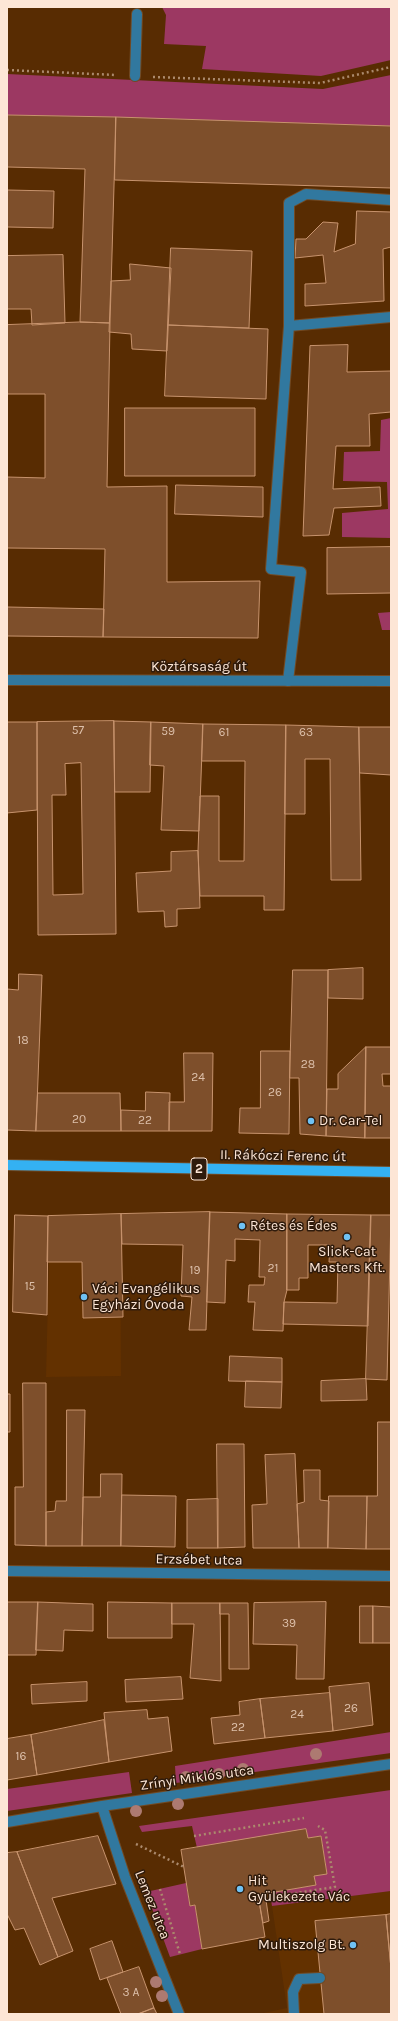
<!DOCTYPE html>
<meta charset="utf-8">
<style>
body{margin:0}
#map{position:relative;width:398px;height:2021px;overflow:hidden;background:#582c02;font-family:Karla,sans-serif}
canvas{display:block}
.frame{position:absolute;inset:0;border:8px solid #fde6d6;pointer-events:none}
</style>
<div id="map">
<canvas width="398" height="2021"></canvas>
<div class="frame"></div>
</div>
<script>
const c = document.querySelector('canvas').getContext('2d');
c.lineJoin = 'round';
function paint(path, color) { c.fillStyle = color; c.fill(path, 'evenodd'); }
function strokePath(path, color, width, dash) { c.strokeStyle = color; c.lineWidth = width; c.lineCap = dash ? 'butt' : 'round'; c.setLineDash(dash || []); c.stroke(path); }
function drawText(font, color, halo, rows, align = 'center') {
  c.font = font + ' Karla,sans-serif'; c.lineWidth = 3; c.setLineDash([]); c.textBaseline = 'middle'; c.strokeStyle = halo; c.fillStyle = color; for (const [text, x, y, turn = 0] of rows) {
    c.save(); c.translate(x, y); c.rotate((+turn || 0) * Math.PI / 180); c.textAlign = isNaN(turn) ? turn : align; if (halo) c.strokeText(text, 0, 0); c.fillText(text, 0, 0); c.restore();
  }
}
paint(new Path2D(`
 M120 1216 121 1376 46 1377 50 1218Z
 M391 1891V2014H259L287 2008 272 1906Z`), '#633100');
paint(new Path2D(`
 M162 7H391V60L321 76 202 69 206 46 164 44 166 15Z
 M7 74 323 89 391 75V126L7 115Z
 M391 418V538L342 537V513L388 509 387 482 343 481 344 452 380 451 381 420Z
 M391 612V630H382L378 613Z
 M391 1732V1753L176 1783 175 1766Z
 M129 1772 132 1793 7 1811V1789Z
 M391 1790V1891L272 1906 270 1893 315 1885 314 1876 327 1873 321 1836 308 1838 306 1829 197 1848 192 1826 142 1832 139 1826Z
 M186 1883 190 1906 195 1905 202 1949 170 1957 146 1892Z`), '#9c3862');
const building = new Path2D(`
 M7 115 116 117 110 323 80 322 85 169 7 167Z
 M116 117 391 126V188L115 180Z
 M7 190 54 191 53 228 7 227Z
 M357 211 391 212V247L383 249 384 301 305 306V284L326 283 323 255 295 258 296 239H306L323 222 338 223 334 252 355 244Z
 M171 248 252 251 249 328 168 325Z
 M63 255 65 323 32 325 31 309H7V256Z
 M130 264 171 268 167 351 132 349 131 334 109 332 111 281 130 280Z
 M80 322 110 323 107 487 167 486V582L260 581 258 638 103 637 105 549 7 548V477L45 478V394H7V325Z
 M168 325 268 329 266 399 165 396Z
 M348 345 347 372 391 371V412L369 414 370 446H336L333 489 380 487 381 506 334 508 329 535 303 536 310 346Z
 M125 408H255V476H125Z
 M176 485 263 487V517L175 514Z
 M391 547V593L327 594V548Z
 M7 607 104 609 103 637 7 636Z
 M114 721 116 934 38 935 37 722ZM81 763 83 894 53 895 52 795H66L65 764Z
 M114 721 151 722 150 792H115Z
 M7 722H37V810L7 813Z
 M151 722 203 724 199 831 161 830 164 766 150 765Z
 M203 724 286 725 284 910H264V896H200L198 851 200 796H219V861H244L245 761H202Z
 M286 725 359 727 361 880H331L330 759H305V814H285Z
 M359 727H391V775L360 773Z
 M198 851 200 908 177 909V926L165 927 164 911 138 912 136 873 171 871V852Z
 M363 968V999L328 998V970Z
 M293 970H328L326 1136 300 1134 299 1078H290Z
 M19 974 42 975 36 1131 7 1130V989L18 990Z
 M366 1047H391V1074H382L383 1086H391V1138H365Z
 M366 1047 365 1138 326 1136 327 1089H338V1074Z
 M261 1051H290L289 1134 239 1133 240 1108H260Z
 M184 1053H213L212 1131H169V1102H184Z
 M146 1092 170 1093 169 1131H121V1110L145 1111Z
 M38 1093H120L121 1131H36Z
 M210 1212 287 1214V1290L284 1302 283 1331 253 1330 255 1302H248L249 1285H264L265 1277H259L260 1240 235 1239V1261L226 1260 225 1303 207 1302Z
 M210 1212 206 1330H189L192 1297 181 1296 183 1245 122 1244 121 1214Z
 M121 1214 123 1317 83 1318 82 1262H47L48 1216Z
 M287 1214 371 1215 368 1326 283 1324 284 1302 337 1303 338 1262H329L330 1245H308V1278H299V1290H287Z
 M15 1215 48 1216 47 1315 13 1312Z
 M371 1215H391L387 1380 366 1379Z
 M230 1356 282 1358V1382L229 1381Z
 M366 1379 367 1400 321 1401V1381Z
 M246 1381 282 1382 281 1408 245 1407Z
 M23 1383H46V1546L15 1545V1487H23Z
 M7 1394H10V1432H7Z
 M67 1410H85L82 1546H46V1512L55 1511 56 1501H66Z
 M378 1422H391V1549H366L367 1496H377Z
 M217 1444H244L245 1547 218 1548Z
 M295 1454 299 1548H253L252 1505 267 1504 265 1455Z
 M304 1470H320V1500L329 1501 328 1548H299L297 1504 304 1502Z
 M101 1474H122L121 1546H82L83 1497H100Z
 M122 1495 176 1496 175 1547 121 1546Z
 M329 1496H367L366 1549 328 1548Z
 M218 1499V1548H187V1500Z
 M7 1602H38L36 1655H7Z
 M38 1602 93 1604V1631L64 1630 63 1651 36 1650Z
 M108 1602 172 1603V1638H108Z
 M326 1602 324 1679H296L297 1645 253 1644 254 1603Z
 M172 1603H220L221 1681 190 1678 194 1624H172Z
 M220 1603H248L249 1669H229V1614H220Z
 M360 1606H373V1643H360Z
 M373 1606 391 1607V1643H373Z
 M181 1677 183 1699 126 1702 125 1680Z
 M87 1682V1701L32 1704 31 1685Z
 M369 1683 373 1725 333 1731 329 1687Z
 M330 1693 333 1731 265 1738 260 1699Z
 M260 1699 265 1738 214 1744 211 1718 240 1715 239 1702Z
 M147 1710 148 1719 168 1717 172 1751 109 1762 104 1713Z
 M104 1720 109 1762 37 1775 31 1735Z
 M31 1735 37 1775 7 1780V1739Z
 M306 1829 308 1838 321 1836 327 1874 314 1876 316 1885 258 1895 265 1937 202 1949 195 1905 190 1906 181 1850Z
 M98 1836 116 1884 52 1898 73 1951 58 1957 17 1852Z
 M17 1852 58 1957 40 1965 24 1928 15 1930 7 1914V1853Z
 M265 1893 269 1921 263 1923 258 1895Z
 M391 1914V1969L386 1915Z
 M386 1915 391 1969V2014H324L315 1921Z
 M112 1941 123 1972 100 1980 90 1949Z
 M139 1967 154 2008 138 2014H121L107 1978Z
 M154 2008 157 2014H138Z`);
paint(building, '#7e4f2b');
strokePath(building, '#c7936d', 1);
const lane = new Path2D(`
 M135 76 137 14
 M289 326 391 317
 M288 681 301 572 271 569 289 326V203L306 194 391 200
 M294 2014 293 1992 299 1979 320 1978`);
const street = new Path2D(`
 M7 680 391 681
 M7 1571 391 1576
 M102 1806 125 1877 179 2014
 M7 1822 102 1806 391 1764`);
const primary = new Path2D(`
 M7 1165 391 1172`);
strokePath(lane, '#724a24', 12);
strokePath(street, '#724a24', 12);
strokePath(primary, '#724a24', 12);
strokePath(new Path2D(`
 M7 70 116 75
 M153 77 320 83 391 67
 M194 1836 304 1818
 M136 1844 184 1867
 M160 1889 180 1954
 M270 1897 335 1887 325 1830 318 1826`), '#ab8a6d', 2.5, [2, 3]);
strokePath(lane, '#31789f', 10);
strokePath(street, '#31789f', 10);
strokePath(primary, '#34b1f2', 10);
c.fillStyle = '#ad7a71';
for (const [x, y] of [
 [316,1754],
 [243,1769],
 [219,1774],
 [186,1777],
 [178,1804],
 [136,1811],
 [156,1982],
 [162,1996]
]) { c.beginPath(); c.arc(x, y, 6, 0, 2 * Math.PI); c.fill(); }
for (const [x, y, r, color] of [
 [311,1121,4,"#6fc2f4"],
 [242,1226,4,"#6fc2f4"],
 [347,1237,4,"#6fc2f4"],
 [84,1297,4,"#6fc2f4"],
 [240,1889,4,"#6fc2f4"],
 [353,1945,4,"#6fc2f4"]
]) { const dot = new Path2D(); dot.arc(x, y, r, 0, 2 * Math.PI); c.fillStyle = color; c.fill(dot); strokePath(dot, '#2f1b0c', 1.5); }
drawText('12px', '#ddc0ab', null, [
 ["57",78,731],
 ["59",168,732],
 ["61",224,733],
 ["63",306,733],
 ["18",23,1041],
 ["28",308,1065],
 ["24",198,1078],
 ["26",275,1093],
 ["20",79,1120],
 ["22",145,1121],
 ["21",273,1269],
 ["19",195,1271],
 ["15",30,1287],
 ["39",289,1624],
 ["26",351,1709],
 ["24",297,1715],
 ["22",238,1728],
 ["16",21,1757],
 ["3 A",131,1993]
]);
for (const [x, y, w] of [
 [199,1169,16]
]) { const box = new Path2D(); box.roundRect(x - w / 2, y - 11, w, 22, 3); c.fillStyle = '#2f1b0c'; c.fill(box); strokePath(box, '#fde6d6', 1); }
drawText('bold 13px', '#fde6d6', null, [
 ["2",199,1169]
]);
drawText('14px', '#fde6d6', '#2f1b0c', [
 ["Köztársaság út",199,667],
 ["II. Rákóczi Ferenc út",283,1156,1],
 ["Erzsébet utca",199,1560,1],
 ["Zrínyi Miklós utca",197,1778,-8],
 ["Lemez utca",152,1905,68]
]);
drawText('14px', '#fde6d6', '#2f1b0c', [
 ["Dr. Car-Tel",319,1121],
 ["Rétes és Édes",250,1226],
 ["Slick-Cat",347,1252,"center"],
 ["Masters Kft.",347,1268,"center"],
 ["Váci Evangélikus",92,1289],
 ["Egyházi Óvoda",92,1305],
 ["Hit",248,1881],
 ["Gyülekezete Vác",248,1897],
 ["Multiszolg Bt.",345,1945,"right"]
], 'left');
</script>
